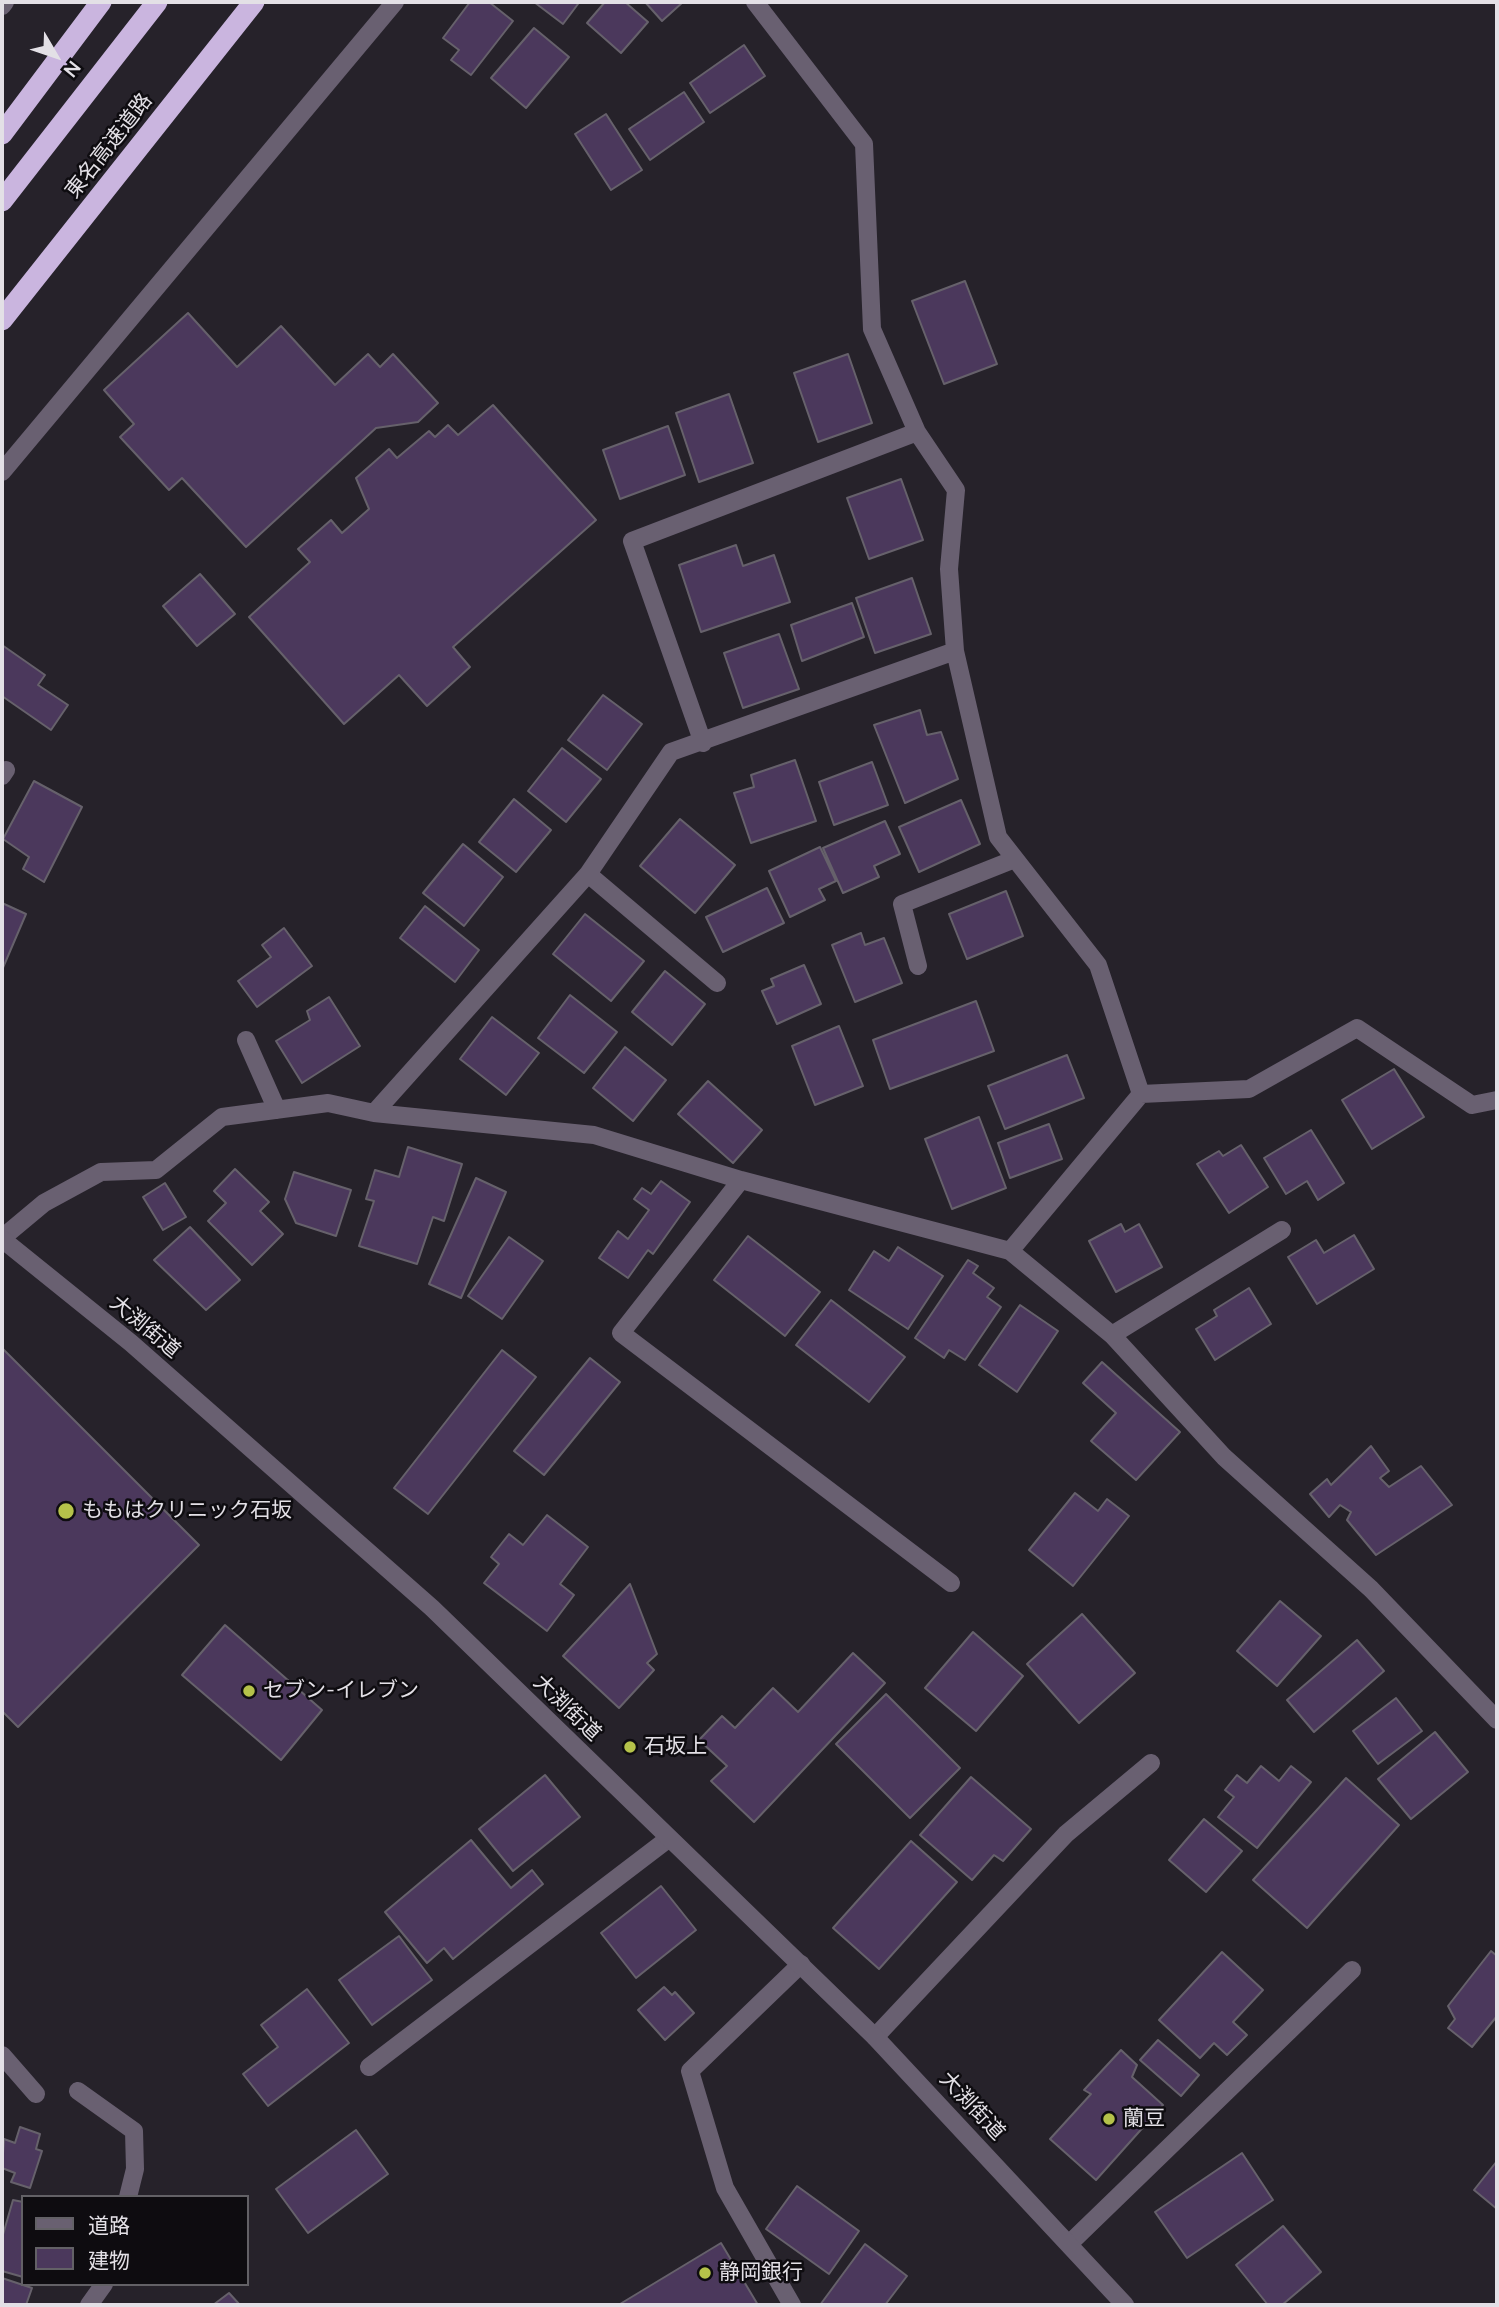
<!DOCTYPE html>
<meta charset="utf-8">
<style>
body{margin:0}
#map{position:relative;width:1499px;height:2307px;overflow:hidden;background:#26222a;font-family:Mulish,"Noto Sans JP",sans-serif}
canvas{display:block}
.frame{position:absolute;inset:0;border:4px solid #e3e0e6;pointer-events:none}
.legend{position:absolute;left:21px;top:2195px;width:228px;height:91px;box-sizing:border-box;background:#0e0c10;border:2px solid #636166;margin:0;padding:9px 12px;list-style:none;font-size:21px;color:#e3e0e6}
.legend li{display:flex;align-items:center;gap:14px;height:35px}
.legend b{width:35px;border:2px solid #636166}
.north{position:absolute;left:21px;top:21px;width:70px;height:70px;-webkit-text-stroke:5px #0e0c10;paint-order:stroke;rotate:129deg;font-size:19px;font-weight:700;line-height:28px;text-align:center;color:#e3e0e6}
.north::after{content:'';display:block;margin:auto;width:24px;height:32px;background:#e3e0e6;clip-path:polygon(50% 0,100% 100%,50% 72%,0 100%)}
</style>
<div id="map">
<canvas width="1499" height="2307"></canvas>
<div class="frame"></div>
<ul class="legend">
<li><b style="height:9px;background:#696071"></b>道路</li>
<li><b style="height:19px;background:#4b385c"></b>建物</li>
</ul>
<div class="north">N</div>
</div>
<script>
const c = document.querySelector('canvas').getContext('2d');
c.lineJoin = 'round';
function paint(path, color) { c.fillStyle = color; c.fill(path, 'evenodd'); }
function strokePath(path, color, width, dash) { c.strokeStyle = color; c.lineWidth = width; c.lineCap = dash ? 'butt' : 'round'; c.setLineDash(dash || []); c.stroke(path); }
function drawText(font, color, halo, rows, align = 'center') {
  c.font = font + ' Mulish,"Noto Sans JP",sans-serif'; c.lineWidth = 5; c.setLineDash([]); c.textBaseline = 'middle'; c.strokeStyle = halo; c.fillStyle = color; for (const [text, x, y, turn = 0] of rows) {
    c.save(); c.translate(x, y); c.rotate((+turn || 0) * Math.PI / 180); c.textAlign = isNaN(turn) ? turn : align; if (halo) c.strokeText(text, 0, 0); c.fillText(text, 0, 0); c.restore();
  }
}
const building = new Path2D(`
 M470 2H489L513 21 471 75 451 60 459 50 443 38Z
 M534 2H575L578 4 563 24Z
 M605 2H625L648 22 621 53 587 23Z
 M645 2H683L662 21Z
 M534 28 569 57 526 108 491 78Z
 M744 45 765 76 710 113 690 83Z
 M684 92 704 122 650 160 629 129Z
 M606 114 642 170 611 190 575 134Z
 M965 281 997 364 944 384 912 301Z
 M188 313 237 367 281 326 335 385 368 354 380 367 393 354 438 403 418 422 376 428 246 547 182 478 169 490 120 437 134 424 104 390Z
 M848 354 872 423 818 442 794 373Z
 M729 394 753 463 699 482 676 413Z
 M493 405 596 520 453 647 470 667 427 706 399 675 344 724 249 617 310 562 298 549 331 520 342 533 369 509 356 478 389 449 397 458 429 431 435 437 448 425 458 435Z
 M668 426 685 475 620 499 603 450Z
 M901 479 923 540 869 559 847 498Z
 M736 545 743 566 774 555 790 602 701 632 679 565Z
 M200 574 235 614 197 646 163 606Z
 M912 578 931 634 875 653 856 598Z
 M852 603 864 637 802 661 791 625Z
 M779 634 799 689 743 708 724 653Z
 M2 645 45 675 38 685 68 705 51 730 2 696Z
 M603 695 642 724 607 770 568 740Z
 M920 710 927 735 941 732 958 779 905 803 874 725Z
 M562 748 601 779 566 822 528 791Z
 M795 760 816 821 751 843 734 793 754 787 751 775Z
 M872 762 888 805 834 825 819 782Z
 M34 781 82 807 44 882 23 869 29 857 3 839Z
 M514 799 551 830 516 872 479 842Z
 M961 800 980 844 919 872 899 827Z
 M680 819 735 865 695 913 640 866Z
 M885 821 900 854 874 866 879 877 843 893 823 848Z
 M463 844 503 877 464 926 423 893Z
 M820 847 836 881 819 889 825 900 790 917 769 871Z
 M767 888 784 923 723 952 706 917Z
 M1006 891 1023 936 967 959 949 914Z
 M2 903 26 914 2 970Z
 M425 906 479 950 455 982 400 938Z
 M585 914 644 961 611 1001 553 954Z
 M284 928 312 966 257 1007 238 981 271 957 262 945Z
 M861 933 865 945 884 938 902 983 855 1002 832 945Z
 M804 965 821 1004 777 1024 762 991 774 986 771 979Z
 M665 971 705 1004 672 1045 632 1012Z
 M570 995 617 1032 584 1073 538 1038Z
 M329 997 360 1046 302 1083 276 1041 310 1020 307 1011Z
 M976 1001 994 1051 890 1089 873 1040Z
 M492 1017 539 1053 506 1095 460 1059Z
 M839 1026 863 1086 815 1105 792 1046Z
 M625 1047 666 1080 633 1121 593 1088Z
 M1067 1055 1084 1098 1005 1129 988 1086Z
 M1394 1069 1424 1117 1372 1149 1342 1100Z
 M708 1081 762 1130 733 1163 678 1114Z
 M979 1117 1006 1188 952 1209 925 1139Z
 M1049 1124 1062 1159 1010 1178 998 1143Z
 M1311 1130 1344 1183 1318 1200 1307 1181 1286 1194 1264 1158Z
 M1241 1145 1268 1187 1229 1213 1197 1164 1219 1151 1223 1156Z
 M408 1147 462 1164 444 1221 433 1217 417 1264 359 1246 374 1201 366 1199 375 1170 399 1177Z
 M235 1169 269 1202 260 1211 283 1234 252 1265 208 1221 226 1203 214 1191Z
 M294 1172 351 1190 336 1236 296 1223 285 1199Z
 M476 1178 506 1192 461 1298 429 1284Z
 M661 1181 690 1202 653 1254 648 1250 628 1278 599 1258 618 1231 628 1239 649 1210 634 1199 642 1188 651 1194Z
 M165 1183 186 1217 163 1230 143 1197Z
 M1121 1224 1125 1232 1139 1224 1162 1267 1116 1292 1089 1241Z
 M190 1227 240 1280 206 1310 154 1260Z
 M1354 1235 1374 1269 1317 1304 1288 1257 1316 1240 1324 1253Z
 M748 1236 820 1292 785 1336 714 1280Z
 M509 1237 543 1261 502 1319 468 1296Z
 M898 1247 943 1276 908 1329 849 1290 874 1251 889 1261Z
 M968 1260 978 1266 973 1273 994 1288 987 1297 1001 1307 965 1360 949 1350 944 1358 915 1338Z
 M1249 1288 1271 1324 1215 1360 1196 1329 1217 1316 1214 1310Z
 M831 1300 905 1357 869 1402 796 1345Z
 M1020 1305 1058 1331 1017 1392 979 1365Z
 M2 1348 199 1545 18 1727 2 1711Z
 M502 1350 536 1377 428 1514 394 1488Z
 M590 1358 620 1382 544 1475 514 1451Z
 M1102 1362 1180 1432 1136 1480 1091 1441 1116 1413 1083 1383Z
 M1371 1446 1389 1471 1380 1478 1389 1487 1421 1466 1452 1505 1376 1555 1347 1520 1351 1512 1340 1505 1329 1517 1310 1494 1327 1479 1331 1485Z
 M1075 1493 1098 1511 1107 1499 1129 1516 1073 1586 1029 1550Z
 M547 1515 588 1547 560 1584 574 1595 547 1631 484 1583 499 1564 491 1557 509 1534 523 1545Z
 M630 1584 657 1654 647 1663 654 1670 619 1708 563 1656Z
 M1280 1601 1321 1636 1277 1686 1237 1651Z
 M1082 1614 1135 1673 1079 1723 1027 1664Z
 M225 1625 322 1710 281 1760 182 1675Z
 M973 1632 1023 1676 976 1731 925 1688Z
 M1357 1640 1384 1671 1314 1732 1287 1700Z
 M853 1653 885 1683 754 1822 711 1781 727 1766 699 1740 722 1716 735 1728 773 1688 798 1712Z
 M886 1694 960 1768 910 1818 836 1744Z
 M1396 1698 1422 1731 1378 1764 1353 1731Z
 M1435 1732 1468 1772 1411 1819 1378 1779Z
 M1261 1766 1279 1781 1291 1766 1311 1782 1257 1848 1218 1817 1234 1797 1225 1790 1237 1775 1247 1783Z
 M545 1775 580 1817 513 1871 479 1829Z
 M971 1777 1031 1829 1003 1861 994 1855 972 1880 920 1835Z
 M1346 1778 1399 1825 1307 1928 1253 1880Z
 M1204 1819 1242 1851 1206 1892 1169 1860Z
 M471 1840 511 1888 532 1870 543 1884 453 1959 444 1948 427 1963 385 1912Z
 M911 1841 957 1882 879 1969 833 1928Z
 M661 1886 696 1930 636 1978 601 1933Z
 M399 1936 432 1980 372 2025 339 1980Z
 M1491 1951 1497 1956V2016L1472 2047 1448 2028 1455 2019 1448 2006Z
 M1222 1952 1263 1990 1233 2022 1247 2035 1227 2055 1214 2043 1200 2058 1159 2020Z
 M664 1987 672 1995 675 1992 694 2013 665 2040 638 2010Z
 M307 1989 349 2043 268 2106 243 2074 278 2047 261 2025Z
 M1158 2040 1199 2075 1181 2096 1140 2060Z
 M1121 2050 1137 2065 1132 2077 1163 2105 1096 2180 1050 2139 1091 2094 1084 2090Z
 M20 2127 40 2134 36 2149 42 2151 30 2188 11 2182 15 2173 2 2168 4 2139 15 2143Z
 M356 2130 388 2174 308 2233 276 2189Z
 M1242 2153 1273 2200 1187 2258 1155 2212Z
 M1497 2161V2209L1474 2190Z
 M797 2186 859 2231 829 2274 766 2229Z
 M13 2200 23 2202V2277L2 2271V2238Z
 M1283 2226 1321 2272 1282 2305H1268L1236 2265Z
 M721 2243 758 2305H621L620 2304Z
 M865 2244 907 2276 885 2305H820Z
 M2 2278 32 2288 26 2305H2Z
 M229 2293 240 2305H213Z`);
paint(building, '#4b385c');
strokePath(building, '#66616b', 2);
strokePath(new Path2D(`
 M755 2 864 144 872 329 917 432 956 490 949 569 955 651 998 837 1098 965 1141 1094 1010 1251
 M2 6 5 2
 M2 472 395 2
 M703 743 632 541 917 432
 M2 776 6 770
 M588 874 717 983
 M918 966 902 904 1015 859
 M246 1040 277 1110
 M1141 1094 1249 1089 1357 1028 1472 1105 1497 1100
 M374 1113 588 874 671 752 955 651
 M741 1180 621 1333 951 1583
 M2 1238 44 1203 101 1172 156 1170 222 1117 328 1103 374 1113 594 1135 741 1180 1010 1251 1112 1335 1224 1457 1371 1589 1497 1720
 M1112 1335 1282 1230
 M875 2037 1066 1834 1151 1763
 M2 2055 36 2094
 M369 2067 668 1839
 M78 2091 134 2131 135 2169 128 2197
 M1069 2244 1352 1970
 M89 2305 104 2284
 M792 2305 725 2188 690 2071 801 1964`), '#696071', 18);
strokePath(new Path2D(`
 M2 1239 131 1343 432 1608 875 2037 1125 2305`), '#696071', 18);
strokePath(new Path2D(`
 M2 134 101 2
 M2 201 157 2
 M2 320 254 2`), '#cab5df', 21);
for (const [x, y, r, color] of [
 [66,1511,9,"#b5c24a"],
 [249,1691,7,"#b5c24a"],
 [630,1747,7,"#b5c24a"],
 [1109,2119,7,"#b5c24a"],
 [705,2273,7,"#b5c24a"]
]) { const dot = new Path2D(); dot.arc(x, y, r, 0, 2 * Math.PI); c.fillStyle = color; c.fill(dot); strokePath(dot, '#0e0c10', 2.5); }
drawText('21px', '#e3e0e6', '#0e0c10', [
 ["東名高速道路",109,146,-52],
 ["大渕街道",145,1327,40],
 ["大渕街道",567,1708,44],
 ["大渕街道",972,2106,47]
]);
drawText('21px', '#e3e0e6', '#0e0c10', [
 ["ももはクリニック石坂",82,1511],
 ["セブン-イレブン",263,1691],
 ["石坂上",644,1747],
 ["蘭豆",1123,2119],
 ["静岡銀行",719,2273]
], 'left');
</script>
